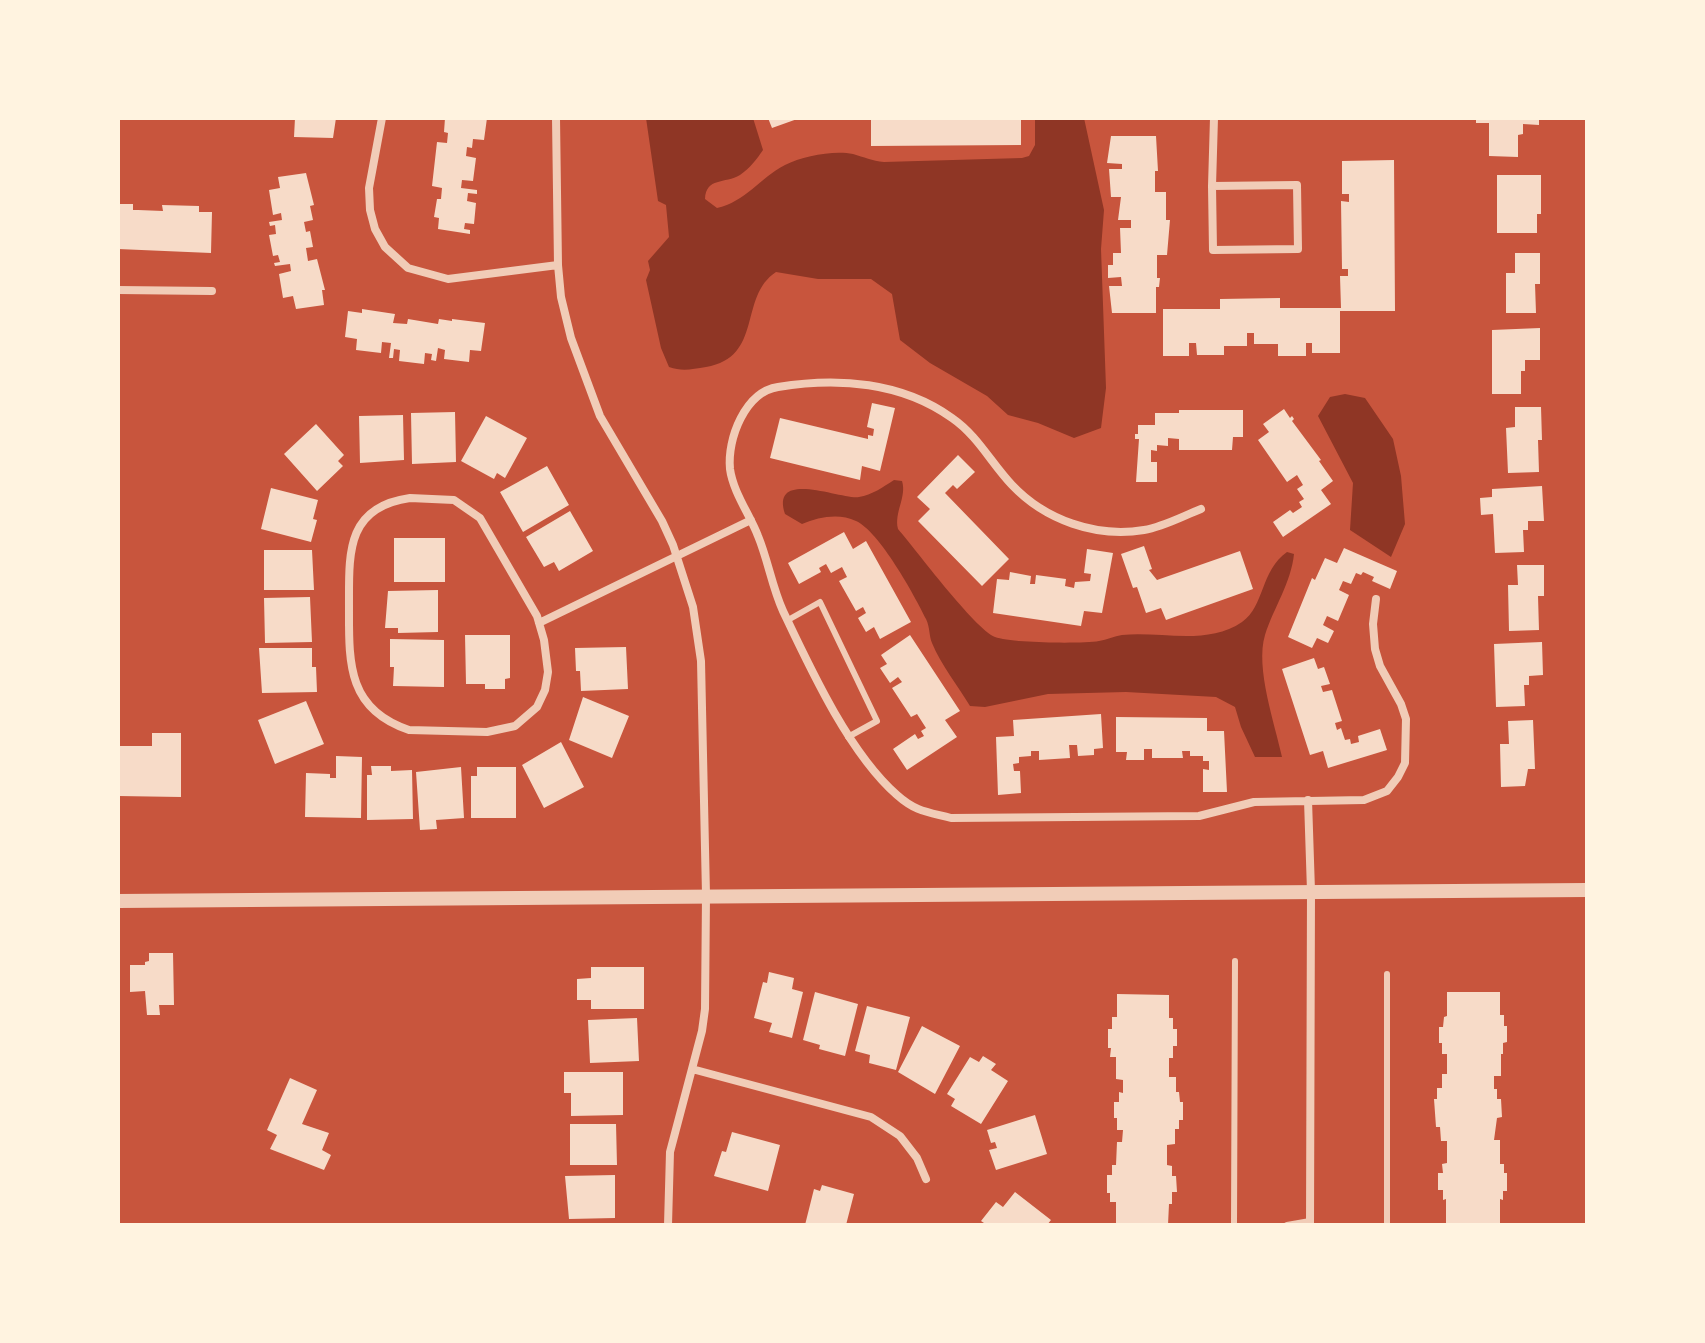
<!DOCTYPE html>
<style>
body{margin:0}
#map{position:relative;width:1705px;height:1343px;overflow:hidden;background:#c8553d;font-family:"Archivo Narrow",sans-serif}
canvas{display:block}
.frame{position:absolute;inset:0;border:120px solid #fff3e0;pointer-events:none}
</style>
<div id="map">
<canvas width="1705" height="1343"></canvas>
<div class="frame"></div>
</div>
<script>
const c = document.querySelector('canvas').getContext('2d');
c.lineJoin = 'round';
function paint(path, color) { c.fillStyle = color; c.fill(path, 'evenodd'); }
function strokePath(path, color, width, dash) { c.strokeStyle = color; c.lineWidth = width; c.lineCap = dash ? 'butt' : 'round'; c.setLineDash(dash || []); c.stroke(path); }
paint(new Path2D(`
 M646 118H753L763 150C757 159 750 168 740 175 725 184 706 177 705 199L717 208C745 202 760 178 785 165 803 156 834 150 853 154 864 157 872 161 884 162L1022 158 1029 156 1035 145V118H1084L1104 210 1101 249 1106 388 1101 428 1074 438 1038 423 1008 415 987 396 930 363 900 340 892 294 871 279H818L776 272C738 297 764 357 706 367 692 369 683 372 669 367L661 348 646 280 650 270 648 261 669 237 666 205 658 201Z
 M1345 394 1365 398 1393 439 1401 476 1405 524 1391 557 1350 530 1353 483 1318 416 1330 397Z
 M894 480 902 481C907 497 894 512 898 529 916 550 975 629 995 637 1011 643 1081 644 1099 641 1107 640 1114 636 1122 635 1161 631 1207 646 1242 622 1265 606 1260 571 1287 552L1294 554C1291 583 1274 607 1265 635 1255 668 1275 724 1282 757H1255L1241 727 1235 707 1216 697 1126 692 1048 694 985 707 970 706C958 686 941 665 932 643 929 636 930 627 926 619 915 596 879 531 856 521 839 513 819 517 802 524L785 514C770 468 842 500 859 497 872 495 883 487 894 480Z`), '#8f3625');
paint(new Path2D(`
 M295 118H336L333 138 294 137Z
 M445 118H487L484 140 473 139 472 148 467 147 466 156 476 158 473 181 462 180 461 188 477 190V194L468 193 467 201 476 203 474 224 465 223 464 229 470 230V234L438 229 439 218 434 217 437 199H441L442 188 432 186 437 142 447 143 448 133 444 132Z
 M768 118H800L772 128Z
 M871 118H1021V145L871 146Z
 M1476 118H1539V125L1523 124V134L1518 135V157L1489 156V123H1476Z
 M1111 136H1156L1158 171H1155V192H1166V220H1170L1167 255H1157V278H1160L1159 287H1156V313H1112L1109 286H1122L1121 277 1108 278V265H1113V253H1121L1120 228H1131V220H1118L1121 197H1111L1109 169H1122V164L1107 163Z
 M1394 160 1395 311H1340V353H1312V343H1306V356H1278V344H1254V333H1247V346H1224V355H1197L1196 343H1189V356H1163V309H1220V299L1280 298V308H1341L1340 276H1348V269H1342L1341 201 1349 202V194H1342V161Z
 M306 173 314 205 310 206 313 220 304 222 306 232 310 231 313 247 306 248 308 261 317 259 325 290H322L324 305 296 309 293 296 283 298 279 274 291 271 290 264 275 266 274 263 280 262 278 255 273 256 269 235 276 234 275 225 270 226 269 222 282 220 281 213 273 215 269 190 280 188 278 177Z
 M1497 175H1541V214H1537V233H1497Z
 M118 204H133V210H138L163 211 162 205 199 206V212H212L211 253 118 249Z
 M1515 253H1540V284H1535L1536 313H1506V273H1515Z
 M362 309 395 314 393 323 407 324 408 319 438 324 439 319 452 321V319L485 323 481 351 470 350 469 362 444 359 445 350 438 348 436 361 431 360 432 354 425 353 424 364 399 361 400 350 394 349 393 358H389L391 343 382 342 381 353 356 350 357 339 345 337 348 311 362 313Z
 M1540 328V360H1525V371H1521V394H1492V330Z
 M872 403 895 408 880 471 862 466 860 480 770 458 780 418 868 439V435L873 436 874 429 867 427Z
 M1515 407H1541L1542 440H1538L1539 472 1508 473 1506 428 1515 427Z
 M1284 409 1290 418 1292 416 1294 419 1292 421 1321 460 1319 461 1333 481 1321 490 1331 504 1283 537 1273 522 1290 510 1293 513 1302 507 1299 502 1304 499 1297 489 1303 485 1297 475 1287 482 1258 440 1269 432 1263 424Z
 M1179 410H1243V437H1233L1232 450H1179V439L1168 438V446L1157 445V451L1151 450V462H1157V482H1136L1139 439H1135V434H1138V425H1155V413H1179Z
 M455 412 456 462 412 464 411 413Z
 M403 415 404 460 360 463 359 416Z
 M486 416 527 438 505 478 497 473 494 479 461 461Z
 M316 424 344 455 338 461 343 466 317 491 284 454Z
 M958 455 975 472 957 489 953 485 945 493 1009 559 982 586 918 521 930 509 917 497Z
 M547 466 569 505 523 532 500 492Z
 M1542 486 1544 521H1528V530H1523L1524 552 1495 553 1493 514 1481 515 1480 498 1492 497V489Z
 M271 488 318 500 313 519 317 520 311 542 261 529Z
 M570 511 593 551 559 571 554 562 544 567 526 537Z
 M844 532 853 549 866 541 911 622 880 639 874 627 866 632 858 618 866 613 863 607 856 611 839 581 847 577 842 567 831 573 826 564 819 568 821 572 799 584 788 563Z
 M394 538H445V582H394Z
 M1144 546 1152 569 1149 570 1157 580 1240 551 1253 589 1166 620 1161 608 1146 613 1137 587 1133 588 1121 554Z
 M1344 548 1397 571 1390 589 1372 581 1374 577 1363 572 1361 575 1356 573 1351 584 1343 581 1339 590 1349 595 1338 621 1327 616 1323 625 1334 631 1328 643 1317 638 1312 648 1288 637 1312 578 1315 580 1325 558 1337 563Z
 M1087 549 1113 553 1102 613 1084 611 1081 626 993 613 997 579 1009 580 1010 572 1031 576 1030 584H1035L1036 575 1066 579 1065 586 1074 588 1075 582 1090 581 1091 574 1084 573Z
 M264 550H312L314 590H264Z
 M1517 565H1544V596H1538L1539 630 1509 631 1508 585H1518Z
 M438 590V632L398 633V628H385L388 591Z
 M310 597 312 642 265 643 264 598Z
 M465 635H510V678L505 679V689H485V684H466Z
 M910 635 960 711 945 720 957 737 907 770 893 749 915 734 918 739 924 736 921 731 926 728 917 714 911 717 892 688 902 682 898 677 890 683 880 668 887 664 881 655Z
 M390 639 444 640V687L393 686 394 667H390Z
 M1542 642 1543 675 1529 676V685H1524L1525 706 1496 707 1494 644Z
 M626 647 628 689 581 691 580 671H576L575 648Z
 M259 648H312V667H316L317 692 262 693Z
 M1314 658 1318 669 1324 667 1330 684 1321 686 1323 692 1332 690 1342 721 1335 723 1337 730 1341 728 1345 740 1350 739 1351 744 1359 742 1358 736 1380 729 1387 750 1328 768 1323 751 1310 755 1282 669Z
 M583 697 629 716 612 758 569 740Z
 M306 701 324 744 275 764 258 720Z
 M1101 714 1103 748 1094 749V755L1078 756 1077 745H1069L1070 758 1039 760V751H1031V756L1019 757V763L1013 764 1014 771H1020L1021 793 998 795 996 737 1014 736 1013 720Z
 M1116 717 1207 718V731H1224L1227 792H1203V769L1209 770V761H1203V756H1190V751H1182L1183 758H1152V749H1144V760H1126L1127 752H1116Z
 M1533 720 1535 769H1528L1525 786 1501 787 1500 744H1509L1508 721Z
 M152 733H181V797L118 796V746H152Z
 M561 742 584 787 544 808 522 765Z
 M336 756 362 757 361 818 305 817 306 773 330 774V778H336Z
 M371 766H391V771L412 770 413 819 367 820V775H372Z
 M461 767 464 818 436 820 437 829 420 830 416 772Z
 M477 767H516V818H471V776H477Z
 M149 953H173L174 1005H159L160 1015H147L145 991 130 992V965H145V962L149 961Z
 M591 967H644V1009H591V1000H577V979L591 978Z
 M769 972 794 978 792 989 803 992 792 1038 769 1032 772 1023 754 1018 763 982 767 983Z
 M815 992 858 1004 845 1056 819 1049 820 1045 803 1040Z
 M1447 992H1500V1015H1504V1026H1507V1042L1503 1043V1054H1501V1076H1494V1089H1497V1099H1501L1502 1117 1497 1118 1494 1140H1500V1164H1504V1173H1507V1191H1503V1200L1500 1199V1223H1446V1199L1443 1200V1190H1438V1173H1443L1442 1164 1447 1163V1141H1441L1440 1127H1436L1434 1099H1437V1088H1442V1074H1447V1054H1442V1043H1439V1027H1443L1444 1017 1447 1016Z
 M1117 994 1169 995V1018H1173V1029H1177V1046H1173V1058H1169V1077H1176V1092H1179L1180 1102H1183V1120H1179V1129H1175V1144L1167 1145V1165L1172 1166V1176H1176L1177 1192H1172V1204H1169L1168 1225H1116V1202H1110V1193H1107V1175H1112V1165H1116L1117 1142H1122L1123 1130H1117V1118H1114V1102H1119V1092L1123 1093V1080L1116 1079V1057H1110L1111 1048H1108V1029H1112V1017H1117Z
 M867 1006 910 1017 896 1070 869 1063 870 1055 855 1051Z
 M637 1018 639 1061 590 1063 588 1020Z
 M922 1026 960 1046 935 1094 898 1072Z
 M983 1056 996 1064 991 1070 1008 1081 981 1124 951 1106 955 1099 947 1094 970 1057 979 1062Z
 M564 1072H623V1115L571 1116V1093H564Z
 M290 1078 317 1090 302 1124 329 1133 322 1150 331 1155 324 1170 270 1149 277 1135 267 1130Z
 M1035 1115 1047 1154 996 1170 989 1150 997 1148 995 1142 991 1143 987 1130Z
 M570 1124H616L617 1165H570Z
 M732 1132 780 1145 768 1191 714 1176 722 1151 726 1152Z
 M615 1175V1218L569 1219 565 1176Z
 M822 1185 854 1194 846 1225H805L814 1189 820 1191Z
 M1015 1192 1051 1220 1047 1225H987L981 1221 996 1202 1003 1207Z`), '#f7dbc8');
strokePath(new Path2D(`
 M788 620 820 602 877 721 848 737
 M1387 974V1225
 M1234 1225 1235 961
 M1287 1225 1310 1221`), '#f1ccb7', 6);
strokePath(new Path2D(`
 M382 118 369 188 370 210 375 229 385 247 408 268 448 279 558 265
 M556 118 558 265 561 297 571 338 600 416 662 521 673 545 693 607 701 661 706 895 705 1009 702 1031 670 1152 668 1225
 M1297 185 1298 249 1213 250 1212 186Z
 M1212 186 1214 118
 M118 290 212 291
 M410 498 454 500 480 518 537 616 544 640 548 672 545 690 537 707 515 726 487 732 409 730C346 709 349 661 349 605 349 553 346 507 410 498Z
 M1201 509C1183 516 1163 527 1144 530 1096 538 1045 520 1012 485 991 463 978 436 952 418 902 382 838 377 778 387 745 392 727 439 730 469 733 492 750 515 758 536 768 560 772 587 783 611 810 668 849 753 897 795 916 812 928 812 951 818L1199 816 1254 802 1364 800 1387 791 1398 777 1405 763 1406 719 1401 704 1380 666 1375 649 1373 624 1376 599
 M539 623 751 520
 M1308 800 1311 891 1310 1225
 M692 1069 871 1117 900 1136 917 1158 926 1179`), '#f1ccb7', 8);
strokePath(new Path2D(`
 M118 901 1587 890`), '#f1ccb7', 14);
</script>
